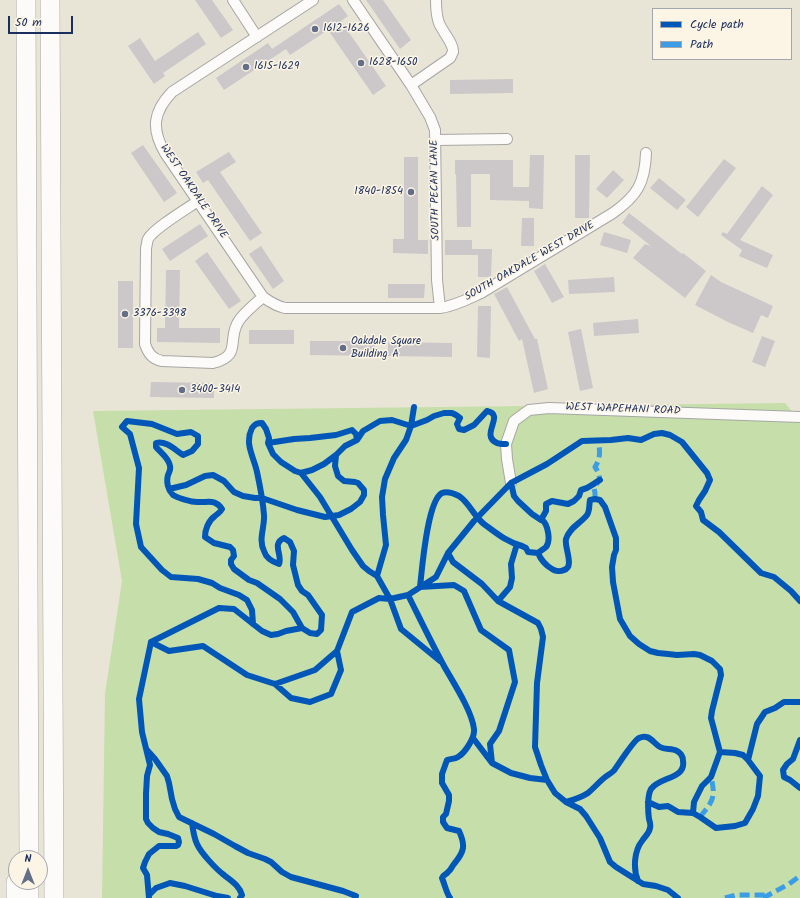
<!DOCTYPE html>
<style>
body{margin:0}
#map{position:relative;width:800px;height:898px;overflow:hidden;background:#e9e5d6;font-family:Kalam,sans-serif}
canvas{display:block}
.legend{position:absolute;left:652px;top:8px;width:140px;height:52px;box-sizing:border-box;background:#fcf5e5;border:1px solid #a2a6af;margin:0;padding:5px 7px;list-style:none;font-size:12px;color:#1b2f5e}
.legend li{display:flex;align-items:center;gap:8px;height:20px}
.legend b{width:20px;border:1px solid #a2a6af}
.north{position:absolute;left:8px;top:850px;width:40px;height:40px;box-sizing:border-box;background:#fcf5e5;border:1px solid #a2a6af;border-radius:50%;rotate:0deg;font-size:11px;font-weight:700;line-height:16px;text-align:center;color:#1b2f5e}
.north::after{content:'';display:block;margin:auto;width:14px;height:18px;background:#636f88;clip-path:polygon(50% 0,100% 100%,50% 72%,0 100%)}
.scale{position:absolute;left:8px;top:16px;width:65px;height:18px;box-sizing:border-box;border:2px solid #1b2f5e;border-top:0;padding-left:5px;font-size:12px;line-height:14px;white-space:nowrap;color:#1b2f5e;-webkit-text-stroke:3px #fcf5e5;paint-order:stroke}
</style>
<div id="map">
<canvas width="800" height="898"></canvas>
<ul class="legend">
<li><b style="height:5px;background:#0057b8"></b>Cycle path</li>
<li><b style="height:5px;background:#3b9de6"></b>Path</li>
</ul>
<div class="north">N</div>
<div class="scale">50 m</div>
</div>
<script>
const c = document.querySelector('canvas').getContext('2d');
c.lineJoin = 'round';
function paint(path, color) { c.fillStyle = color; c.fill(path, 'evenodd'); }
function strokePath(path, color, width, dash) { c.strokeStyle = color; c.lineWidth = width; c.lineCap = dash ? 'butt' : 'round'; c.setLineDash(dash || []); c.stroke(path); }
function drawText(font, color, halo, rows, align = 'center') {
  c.font = font + ' Kalam,sans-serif'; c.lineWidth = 3; c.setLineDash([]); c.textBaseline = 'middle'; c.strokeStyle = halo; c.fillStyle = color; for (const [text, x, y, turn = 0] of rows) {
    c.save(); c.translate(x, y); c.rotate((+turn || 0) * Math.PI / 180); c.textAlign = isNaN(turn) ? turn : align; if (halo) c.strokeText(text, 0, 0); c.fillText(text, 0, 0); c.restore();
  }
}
paint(new Path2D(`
 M785 403 800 421V898H102L105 694 122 581 93 411Z`), '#c6deaa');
paint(new Path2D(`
 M195 0H212L233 30 221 38Z
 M366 0H383L411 40 400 49Z
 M339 4 348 16 341 21 386 86 373 95 328 30 290 55 286 49 224 90 216 78 268 43 272 49Z
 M198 32 206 44 163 73 165 76 154 84 128 46 140 38 155 61Z
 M513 79V93L450 94V80Z
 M143 145 177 193 164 202 131 153Z
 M229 152 236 162 220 172 262 233 250 241 208 180 203 183 196 172Z
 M530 155H544L543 209 529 208V201L490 200V174H471V227H457L456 174H455V160H513V187H529Z
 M575 155H590L589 218H575Z
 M404 157H418V240H428V254L393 253V239H404Z
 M724 159 736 168 698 217 686 207Z
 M613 170 624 180 607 198 596 189Z
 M659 178 686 200 677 210 650 188Z
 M762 186 773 195 740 240 773 255 767 268 739 256 742 250 721 235 723 232 727 234Z
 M629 213 682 254 683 253 706 271 685 298 633 258 645 244 651 246 622 223Z
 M522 218H534V246H521Z
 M200 224 208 236 170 261 162 249Z
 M604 232 631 240 627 253 600 245Z
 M445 240H472V249H492L491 277H478V255H445Z
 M261 246 284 281 273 289 249 254Z
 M207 252 241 301 229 309 195 261Z
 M545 264 564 297 552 303 534 271Z
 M166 270H180L179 328H220V343L157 342V328H165Z
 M711 275 721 282 773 306 768 318 761 315 753 333 728 322 695 305Z
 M614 277 615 292 569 294 568 280Z
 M118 281H133V348H118Z
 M388 284H425L424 298H388Z
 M507 287 535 339H537L548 389 534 393 522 339 519 341 494 294Z
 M478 306H491L490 358 477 357Z
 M638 319 639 333 594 336 593 323Z
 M581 329 593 388 580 391 568 332Z
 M249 330H294V344H249Z
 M762 336 775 341 765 367 752 362Z
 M310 341H375V356L310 355Z
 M388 342 452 343V357L388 356Z
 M151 382 214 383V398L150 397Z`), '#ccc7c9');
const minor = new Path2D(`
 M233 0 257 37
 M313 0 172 92C153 112 151 129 165 153L263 297C270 302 276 306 285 308H440C455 306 468 299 481 293L613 213C637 196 645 183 646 153
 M353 0 411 85 430 117 435 130 437 280 440 308
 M411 85 450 58C451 56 452 54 453 52 454 44 442 31 439 23 436 15 436 8 436 0
 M436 140 507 139
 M198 201C188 208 153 229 148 239 147 241 147 245 146 248L145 344C148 353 152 359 162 361L213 363C241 356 228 342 237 324 241 315 256 303 263 297
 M511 483 507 459 506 444 514 421 529 410 549 408 800 417`);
const motorway = new Path2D(`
 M26 0 29 858
 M50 0 54 898
 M29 882V898
 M16 898V882`);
strokePath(minor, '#a6a7a4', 12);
strokePath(motorway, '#a6a7a4', 20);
strokePath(minor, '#fcfbf9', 10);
strokePath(motorway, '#fcfbf9', 19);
strokePath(new Path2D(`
 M595 499V493L594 488C601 479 601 476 595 467 601 458 600 450 598 441
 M700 817C713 801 716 798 711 777
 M725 898 736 895H767
 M763 898 789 884 800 876`), '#3b9de6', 5, [10, 5]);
strokePath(new Path2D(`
 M414 407 411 426 406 440 394 458 385 479 382 497 383 515 386 545 377 576 390 599 401 629 440 661
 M268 443 294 439 310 438 336 435 352 430 356 434 357 440
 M301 473 320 497 352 550 363 566 369 571 377 576
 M169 489 186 485 205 476 213 475 224 481 234 492 243 496 255 498H262L297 510 325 517 339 515 351 509 360 502 364 495V490L358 483 355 482 344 481 338 476 335 466 336 455
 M541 520 546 511V504L552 501 568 504 574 501 579 496 581 490C590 488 592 484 600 480
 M517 544 511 564 512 578 510 587 498 601 538 623 541 629 543 637 537 683 535 747 541 765 547 780 555 793 566 802 580 809 586 816 600 838 610 862 616 867 643 884 656 886 668 890 678 898
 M448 553 453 562 482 584 498 601
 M538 553C541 560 545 565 552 569 555 571 560 572 564 570 575 567 564 547 566 539 569 528 581 523 587 515 590 511 589 504 590 500L595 499 600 500 605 507 616 538V550L614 555 612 567 613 582 620 619 630 636 639 644 650 651 658 653 668 654 677 655 694 654 700 655 712 661 720 669 721 675 712 711 711 718 720 752 735 753 743 755 748 760 757 724 765 712 775 708 784 702H800
 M408 595C420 619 431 642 444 666 453 682 472 711 474 729 475 737 466 752 458 757 455 759 450 759 447 760L442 774V783L449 795V801L446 814 443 817V822L447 828 459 831C466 846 464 852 454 864 452 866 451 870 448 872 446 875 444 874 442 878 445 885 446 892 450 898
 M253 624 252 610 247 600 239 595 220 588 212 583 198 579 171 577 162 570 141 547 136 524 139 468 130 434 122 427 127 421 152 424 177 434 191 432 198 436V444L192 451 183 455C175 450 166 440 156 443V447C161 453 169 458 170 466 171 470 169 472 168 475 166 482 168 490 173 495 178 498 191 502 197 502 207 503 215 498 222 509 220 513 218 513 215 516 208 521 205 530 205 537L214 543 230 547 233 550 234 556 231 560V564L234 569 249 580 257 583 280 599 293 612 302 628
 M151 642 169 651 203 646 247 675 275 684 315 670 337 651 352 612 379 598 390 599 408 595 436 577 448 553 474 521 511 483 547 464 582 441 611 440 628 438 641 440 654 434 662 433 670 435 682 442 707 473 710 480 705 491 699 500 696 506 701 512 703 520 719 532 761 573 774 577 791 591 800 601
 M151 642 219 608 234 609 262 631 271 635 278 634 286 631 302 628 310 633 317 634 321 630 322 615 308 595 302 591 298 585 293 565 294 551 290 542 284 538C271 544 283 555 279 564 273 562 266 558 264 551 258 539 265 527 264 515 263 501 260 486 257 472 254 457 244 444 252 428 255 424 257 423 262 423L266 429 269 438 268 443 273 454 281 462 295 471 301 473 312 470 324 464 336 455 345 446 357 440 363 431 380 421 392 420 411 426 427 420 434 416 444 413H452L456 415 460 418 457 424 459 429 464 430 474 425 487 411C506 415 479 435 497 443 499 444 503 444 506 444
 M275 684 291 698 310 702 331 694 341 670 337 651
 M473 738 492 763 490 744 499 731 515 682 509 650 481 630 464 591 454 585 420 587C422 570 427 501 442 493 447 491 455 494 459 496 468 502 472 512 479 519 481 522 485 525 488 527 500 536 508 542 522 546L526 548 528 552 538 553C540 551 544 549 546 547 551 541 548 524 542 520H541L532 514 518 501 514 496 511 483
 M800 740 793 759 787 764 783 770 784 777 790 780 800 788
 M147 750 155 759 167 776 169 783 172 799 175 809 179 817 214 834 235 846 248 853 265 859 271 862 282 872 291 877 343 891 356 896
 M492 763 511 773 530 778 547 780
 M566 802C573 800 582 797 588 793 594 788 598 783 604 778 607 775 613 773 615 769 620 762 634 740 639 738 649 733 653 743 660 747 665 750 672 748 677 751 681 753 683 757 683 761 686 779 659 777 651 789 647 796 648 812 649 819 650 822 651 825 650 828 649 834 645 836 642 841 634 851 633 869 638 881
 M648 802 659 807 668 806 678 812 693 813 700 817 716 828 735 826 745 823 753 809 758 796 760 776 748 760
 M693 813 694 802 702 786 711 777 720 752
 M192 823C193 830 194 838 197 844 201 853 216 869 224 875 231 881 239 885 242 895L240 898
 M149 895 156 888 170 883 185 886 217 896 228 898
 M149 898 147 875 143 868 145 862 149 854 159 846H176L178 845 179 842 178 838 168 834 159 832 153 828 148 823 146 819V794L147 776 150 765 142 732 139 699 151 642`), '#0057b8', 6);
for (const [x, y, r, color] of [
 [315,29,4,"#636f88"],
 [361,63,4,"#636f88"],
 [246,67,4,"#636f88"],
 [411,192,4,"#636f88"],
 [125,314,4,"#636f88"],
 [343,348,4,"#636f88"],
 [182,390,4,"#636f88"]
]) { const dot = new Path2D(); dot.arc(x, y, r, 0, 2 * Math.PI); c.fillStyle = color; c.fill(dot); strokePath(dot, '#fcf5e5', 1.5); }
drawText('11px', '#1b2f5e', '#fcf5e5', [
 ["1612-1626",323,29],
 ["1628-1650",369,63],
 ["1615-1629",254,67],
 ["1840-1854",403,192,"right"],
 ["3376-3398",133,314],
 ["Oakdale Square",351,342],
 ["Building A",351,355],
 ["3400-3414",190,390]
], 'left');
drawText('11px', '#1b2f5e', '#fcf5e5', [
 ["SOUTH PECAN LANE",436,190,-91],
 ["WEST OAKDALE DRIVE",193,192,56],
 ["SOUTH OAKDALE WEST DRIVE",530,262,-30],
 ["WEST WAPEHANI ROAD",623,410,2]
]);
</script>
